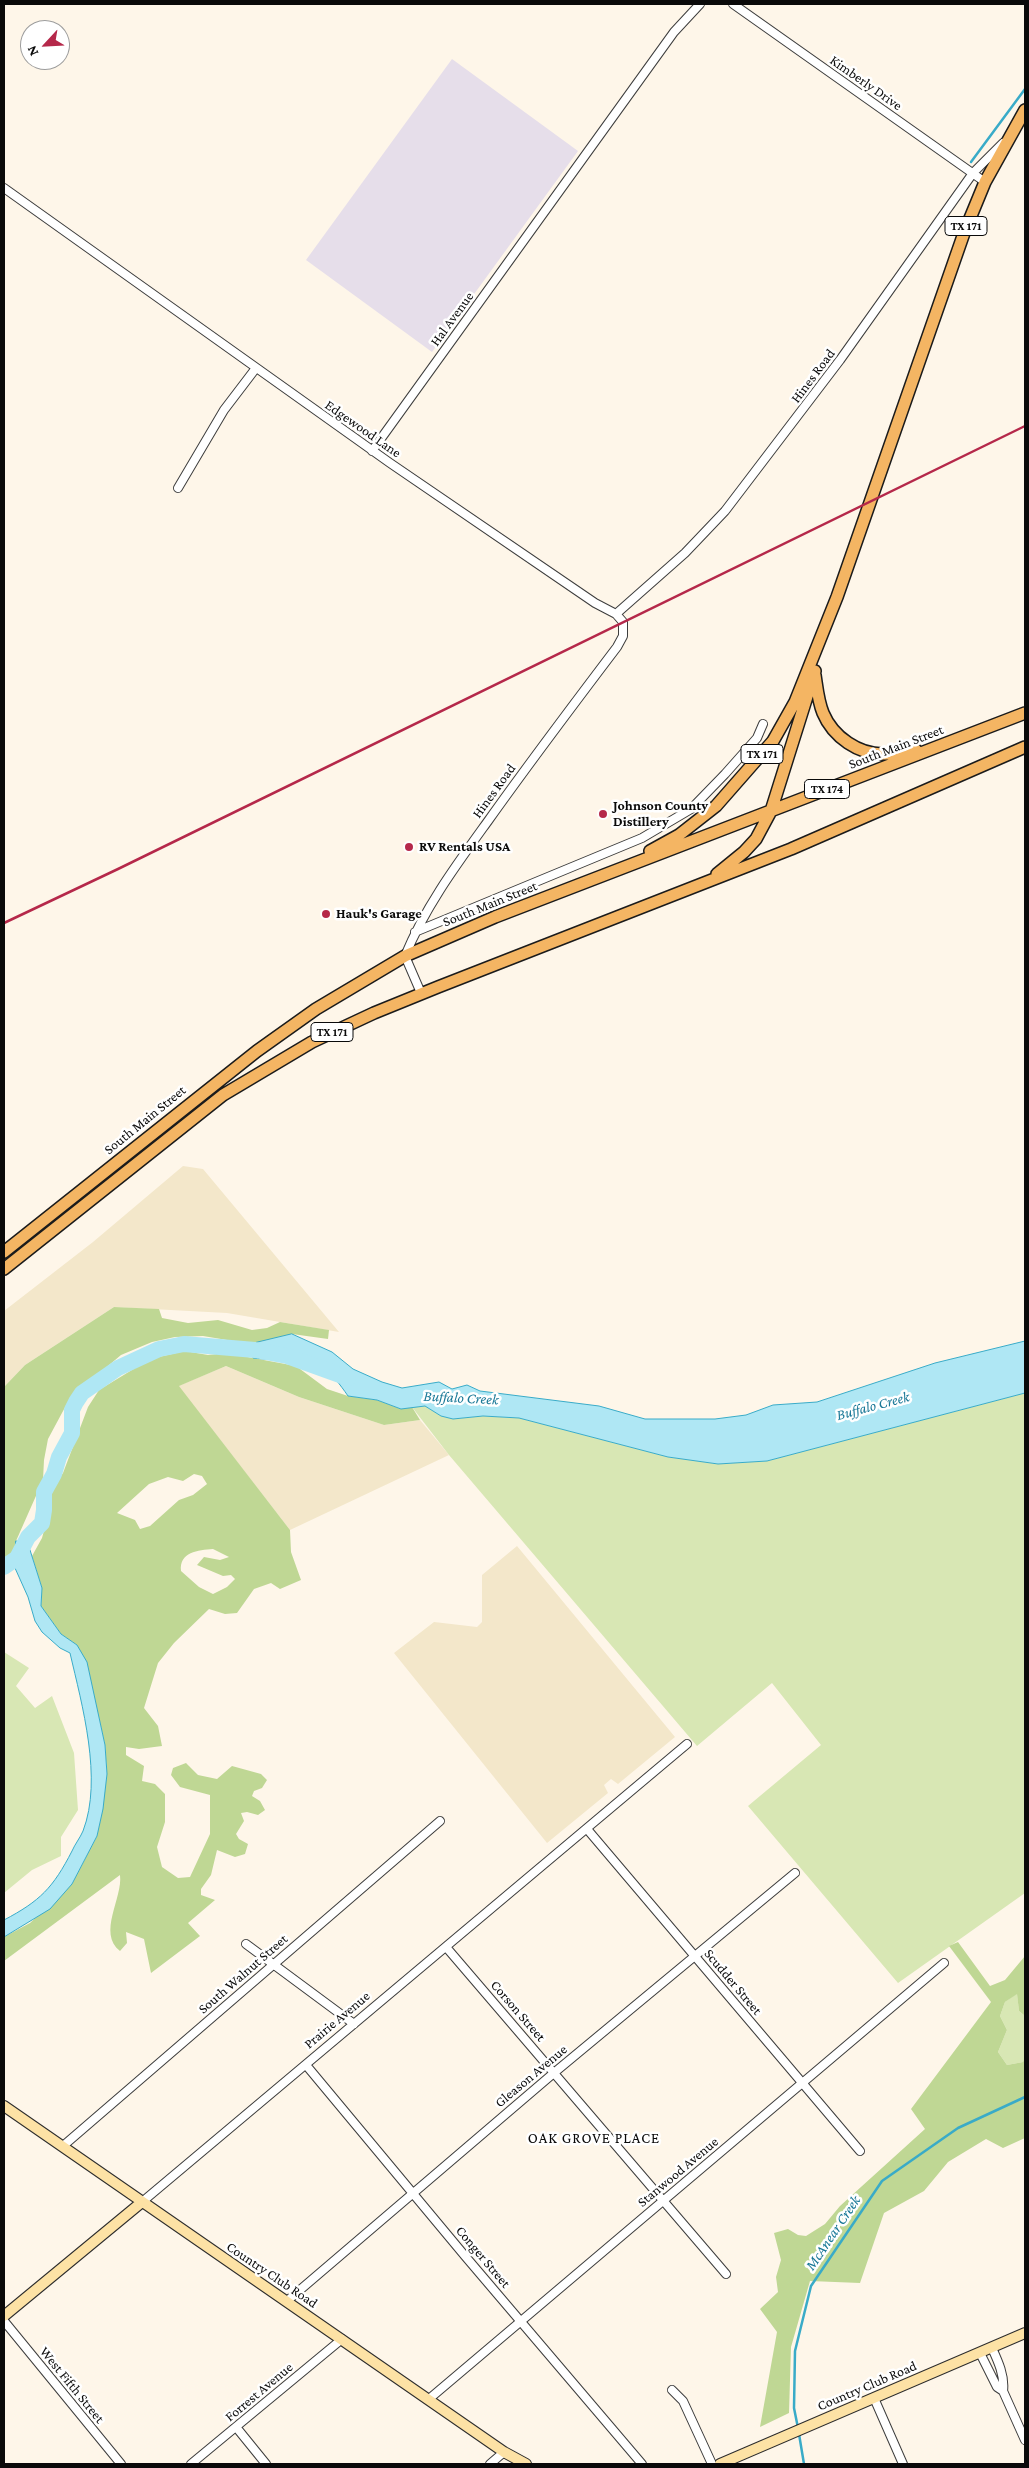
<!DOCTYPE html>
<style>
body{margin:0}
#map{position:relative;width:1029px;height:2468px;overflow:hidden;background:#fef6e9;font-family:"Crimson Pro",serif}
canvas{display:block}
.frame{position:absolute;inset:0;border:5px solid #0a0a0a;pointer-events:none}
.north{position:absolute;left:20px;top:20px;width:50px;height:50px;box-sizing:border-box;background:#fff;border:1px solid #9d9d9d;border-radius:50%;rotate:245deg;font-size:14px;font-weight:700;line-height:20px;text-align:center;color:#0a0a0a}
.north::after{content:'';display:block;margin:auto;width:18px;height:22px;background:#b5284a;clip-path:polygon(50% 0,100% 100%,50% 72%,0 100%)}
</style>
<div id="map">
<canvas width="1029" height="2468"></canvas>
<div class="frame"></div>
<div class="north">N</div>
</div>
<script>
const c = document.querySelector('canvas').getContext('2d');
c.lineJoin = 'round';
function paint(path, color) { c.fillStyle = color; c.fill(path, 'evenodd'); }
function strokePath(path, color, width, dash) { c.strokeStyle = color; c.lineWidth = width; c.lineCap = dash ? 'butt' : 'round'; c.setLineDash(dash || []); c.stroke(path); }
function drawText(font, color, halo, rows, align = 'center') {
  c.font = font + ' "Crimson Pro",serif'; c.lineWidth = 5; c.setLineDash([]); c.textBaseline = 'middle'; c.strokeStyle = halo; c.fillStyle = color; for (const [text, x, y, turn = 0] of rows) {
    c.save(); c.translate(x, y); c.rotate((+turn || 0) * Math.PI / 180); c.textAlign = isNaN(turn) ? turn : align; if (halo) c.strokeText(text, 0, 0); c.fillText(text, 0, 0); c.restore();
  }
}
paint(new Path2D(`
 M452 59 578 151 432 352 306 260Z`), '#e6deea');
paint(new Path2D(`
 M183 1166 203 1169 339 1332 227 1313 114 1307 25 1365 4 1387V1311L93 1242Z
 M226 1366 299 1397 384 1425 420 1420 449 1455 290 1530 178 1386Z
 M517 1546 675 1737 618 1784 611 1779 604 1785 608 1793 547 1843 394 1653 434 1622 477 1627 482 1622V1575Z`), '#f3e7ca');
paint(new Path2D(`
 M1025 1393V1893L898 1983 748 1806 821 1745 772 1683 697 1746 449 1455 412 1407 425 1406 441 1416 453 1419 483 1416 519 1418 668 1457 718 1464 767 1461Z
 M4 1652 29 1668 16 1686 35 1708 52 1696 74 1753 78 1810 61 1837V1856L32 1870 4 1893Z
 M1017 1993 1019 2011 1025 2016V2057L1023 2062 1007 2065 998 2052 1007 2030 1000 2016 1005 2002Z`), '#d8e7b4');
paint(new Path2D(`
 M114 1307 159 1309 162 1318 188 1323 218 1320 252 1330 267 1328 280 1322 329 1330 328 1339 292 1334 251 1344 203 1336 175 1337 152 1342 121 1355 70 1398 48 1439 44 1460 43 1480 16 1541V1551L4 1559V1387L25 1365Z
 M185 1351 208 1355 226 1353 296 1366 327 1389 348 1396 377 1400 401 1409 412 1407 420 1420 384 1425 299 1397 226 1366 179 1386 290 1530 291 1552 301 1580 280 1589 271 1583 254 1589 237 1613 225 1614 209 1609 174 1643 158 1663 144 1708 158 1726 162 1746 139 1749 126 1747V1755L144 1766 142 1781 155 1784 165 1794V1822L157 1847 162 1867 178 1878 190 1877 210 1834V1795L180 1787 171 1775 173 1768 186 1763 198 1775 217 1779 232 1766 261 1774 267 1780 262 1788 254 1791 252 1796 260 1801 265 1810 258 1815 247 1812 241 1813 244 1821 236 1834 239 1839 248 1844 245 1854 235 1857 217 1850 211 1875 201 1889V1895L215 1900 188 1923 200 1936 151 1973 144 1939 126 1932 127 1943 120 1951C97 1933 123 1898 120 1875L4 1961V1937L30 1923 72 1884 97 1836 107 1774 105 1745 99 1718 77 1645 61 1634 41 1606 42 1588 32 1556 42 1538 48 1516 51 1490 63 1473 88 1407 99 1390 150 1359ZM194 1474 202 1476 207 1484 193 1495 179 1500 150 1526 140 1529 135 1520 117 1513 149 1484 168 1477 183 1481ZM213 1549 229 1557 220 1560 204 1557 197 1565 223 1576 231 1575 235 1579 227 1587 213 1594 199 1587 181 1571C179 1552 198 1550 213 1549Z
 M958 1942 990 1986 1005 1980 1025 1956V2016L1019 2011 1017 1994 1005 2002 1000 2016 1007 2030 998 2052 1007 2065 1023 2062 1025 2057V2138L1003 2148 986 2139 948 2162 924 2191 884 2213 860 2283 810 2281 791 2347 789 2413 760 2427 777 2332 760 2309 778 2292 776 2277 781 2260 774 2233 788 2229 798 2235 806 2236 825 2224 840 2206 925 2129 911 2109 991 2002 949 1946Z`), '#bfd794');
const water = new Path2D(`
 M292 1334 332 1352 353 1369 382 1382 402 1388 439 1382 452 1389 467 1385 480 1391 599 1406 645 1419H715L746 1415 773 1405 817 1402 935 1363 1025 1341V1393L767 1461 718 1464 668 1457 519 1418 483 1416 453 1419 441 1416 425 1406 401 1409 377 1400 348 1396C314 1346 304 1364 253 1358L251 1344Z
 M16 1541 25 1542 30 1550 42 1588 41 1606 61 1634 77 1645 87 1662 105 1745 107 1774 103 1809 97 1836 72 1884 50 1909 4 1937V1920C40 1901 53 1888 72 1851 75 1844 80 1838 83 1831 103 1779 82 1705 70 1653L60 1648 42 1632 35 1621 28 1597 15 1568Z`);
paint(water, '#afe7f4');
strokePath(water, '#39abc8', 1);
strokePath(new Path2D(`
 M971 162 1025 89
 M798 2428 794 2408 795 2351 811 2286 882 2181 958 2128 1025 2097
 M799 2434 804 2464`), '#39abc8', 2.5);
strokePath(new Path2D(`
 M4 1567 17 1558 28 1537 42 1523 44 1510V1492L54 1474 59 1457 72 1433V1410L76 1402 82 1393 118 1368 159 1349 184 1344 255 1350 287 1356 348 1378`), '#afe7f4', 16);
const street = new Path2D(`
 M733 4 985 182
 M4 188 390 463 595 603 616 614 623 622V636L617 647C573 705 530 762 488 821 457 864 425 907 405 956L421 993
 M372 451 674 32 700 4
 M178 488 224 410 256 368
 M616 614 685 553 725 511 840 360 973 173 1003 143
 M415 932 642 838 691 809 725 774 757 738 763 724
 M587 1829 860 2151
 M246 1944 354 2024
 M446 1947 726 2274
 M306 2065 465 2256 642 2464
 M63 2146 440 1821
 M142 2202 687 1744
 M287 2301 555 2072 795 1873
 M4 2321 121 2464
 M992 2348C998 2361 1005 2376 1003 2391
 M980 2353 997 2387 1003 2391 1025 2440
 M672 2390 683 2401 712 2464
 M874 2398 903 2464
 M429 2399 944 1963
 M236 2427 266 2464
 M191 2464 342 2339
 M490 2464 504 2452`);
const secondary = new Path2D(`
 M4 2106 504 2452 526 2464
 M4 2316 142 2202
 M720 2464 1025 2333`);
const primary = new Path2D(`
 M815 675C817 688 818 701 823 713 833 737 859 755 885 754 895 754 906 752 916 750
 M650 851 679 835 716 806 773 741 795 702 837 597 964 233 985 182 1025 110
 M717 874 744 852 756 839 771 811 815 671
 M4 1252 257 1051 316 1009 405 956 495 917 1025 713
 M4 1269 223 1095 312 1042 374 1013 438 987 791 849 1025 747`);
strokePath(street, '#3d3d3d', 10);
strokePath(secondary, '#2c2c2c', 12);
strokePath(primary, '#1b1b1b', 14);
strokePath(street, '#fff', 8);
strokePath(secondary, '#fde2a5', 10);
strokePath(primary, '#f4b563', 11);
strokePath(new Path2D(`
 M4 923 118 869 1025 426`), '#b5284a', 2.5);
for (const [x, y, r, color] of [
 [603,814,5,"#b5284a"],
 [409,847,5,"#b5284a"],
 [326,914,5,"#b5284a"]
]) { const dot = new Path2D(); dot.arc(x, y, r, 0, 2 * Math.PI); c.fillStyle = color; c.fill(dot); strokePath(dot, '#fff', 2); }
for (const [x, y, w] of [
 [966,226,42],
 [762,754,42],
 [827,789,45],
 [332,1032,42]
]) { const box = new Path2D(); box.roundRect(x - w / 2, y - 9.5, w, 19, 4); c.fillStyle = '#fff'; c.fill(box); strokePath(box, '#0a0a0a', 1); }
drawText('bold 12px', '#0a0a0a', null, [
 ["TX 171",966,226],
 ["TX 171",762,754],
 ["TX 174",827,789],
 ["TX 171",332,1032]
]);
drawText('14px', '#0a0a0a', '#fff', [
 ["Kimberly Drive",866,83,35],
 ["Hal Avenue",452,319,-54],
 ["Hines Road",813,376,-53],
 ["Edgewood Lane",363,429,35],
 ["South Main Street",896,747,-21],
 ["Hines Road",494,791,-54],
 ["South Main Street",490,904,-22],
 ["South Main Street",145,1120,-39],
 ["South Walnut Street",243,1974,-41],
 ["Scudder Street",733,1982,50],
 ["Corson Street",518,2011,49],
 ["Prairie Avenue",337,2020,-40],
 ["Gleason Avenue",531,2076,-40],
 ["Stanwood Avenue",678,2172,-40],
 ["Conger Street",483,2257,50],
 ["Country Club Road",272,2275,34],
 ["West Fifth Street",72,2385,51],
 ["Country Club Road",867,2386,-23],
 ["Forrest Avenue",259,2392,-40]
]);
drawText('bold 14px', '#0a0a0a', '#fff', [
 ["Johnson County",613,806],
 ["Distillery",613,822],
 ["RV Rentals USA",419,847],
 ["Hauk's Garage",336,914]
], 'left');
drawText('italic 15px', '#197897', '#fff', [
 ["Buffalo Creek",461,1398,3],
 ["Buffalo Creek",873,1406,-15],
 ["McAnear Creek",833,2233,-56]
]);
c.letterSpacing = '1px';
drawText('15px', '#0a0a0a', '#fff', [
 ["OAK GROVE PLACE",594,2138]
]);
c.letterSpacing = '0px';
</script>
